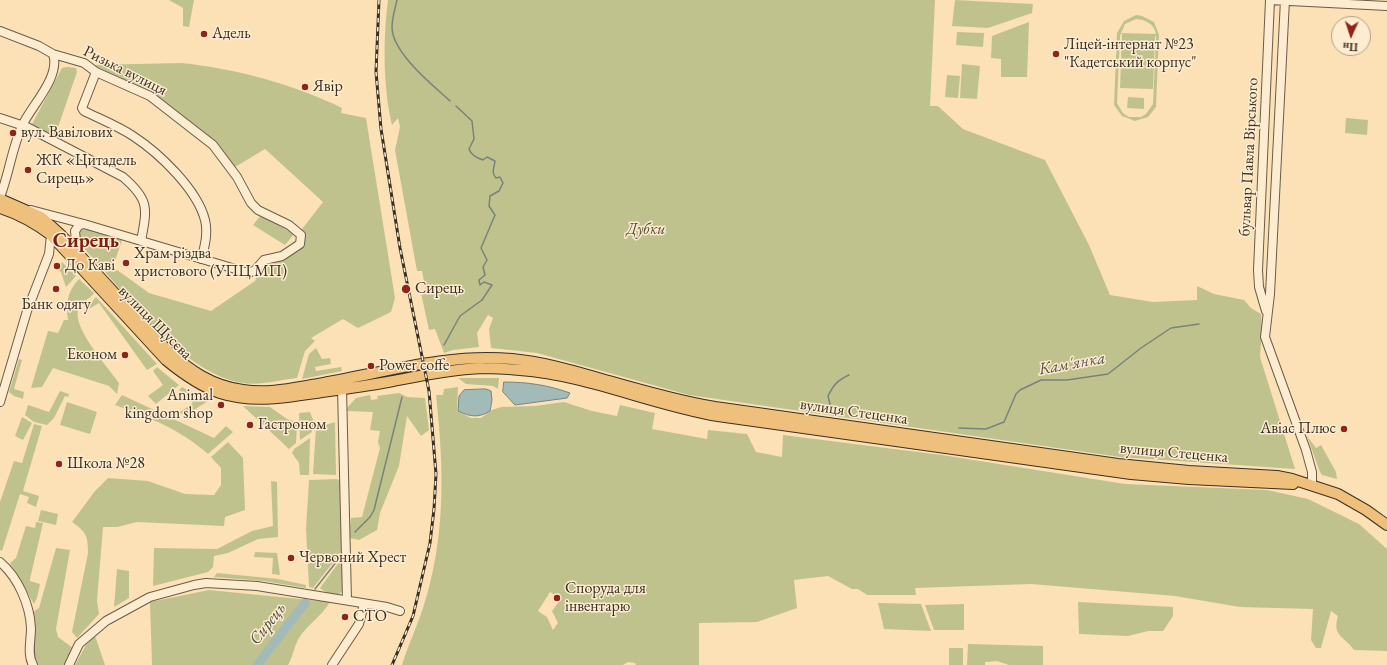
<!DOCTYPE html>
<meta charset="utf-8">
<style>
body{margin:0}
#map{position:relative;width:1387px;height:665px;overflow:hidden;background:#fce1b6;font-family:"EB Garamond",serif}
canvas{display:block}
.north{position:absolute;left:1331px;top:16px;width:40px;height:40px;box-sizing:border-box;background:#fdecd0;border:1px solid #afa08b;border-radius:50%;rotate:183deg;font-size:11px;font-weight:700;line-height:16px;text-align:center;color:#3a2f23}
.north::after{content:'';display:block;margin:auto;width:14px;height:18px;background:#8f2418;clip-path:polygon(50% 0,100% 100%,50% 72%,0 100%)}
</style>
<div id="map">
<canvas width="1387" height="665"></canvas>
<div class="north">Пн</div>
</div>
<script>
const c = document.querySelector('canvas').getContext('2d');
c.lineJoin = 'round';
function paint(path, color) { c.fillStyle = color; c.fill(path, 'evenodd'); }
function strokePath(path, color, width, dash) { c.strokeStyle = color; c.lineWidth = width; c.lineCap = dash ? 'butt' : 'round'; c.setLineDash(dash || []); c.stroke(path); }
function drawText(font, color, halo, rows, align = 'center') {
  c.font = font + ' "EB Garamond",serif'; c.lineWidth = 3; c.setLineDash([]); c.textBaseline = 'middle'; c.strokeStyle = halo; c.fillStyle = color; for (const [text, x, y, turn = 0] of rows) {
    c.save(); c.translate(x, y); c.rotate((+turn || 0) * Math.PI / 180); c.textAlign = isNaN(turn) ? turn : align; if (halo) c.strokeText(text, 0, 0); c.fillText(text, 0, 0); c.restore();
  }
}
paint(new Path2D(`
 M169 0H194L189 27 183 26V8Z
 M388 0H935L930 106H938L963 129 1045 160 1089 245 1110 295 1153 302 1197 300V286L1214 294 1244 300 1251 308 1261 314 1262 327 1260 357 1295 469 1120 457 689 395 537 353 491 348 489 329 493 318 488 315 477 333 479 347 453 350 444 353 435 329 429 330 421 293 426 292 422 271H417L395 150 400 127 398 118 392 125C383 87 383 39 388 0Z
 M955 0 1033 4 1032 13 988 28 952 26Z
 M1136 15 1142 16 1154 22 1159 35 1156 107 1148 117 1135 121 1122 116 1114 105 1117 33 1124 21ZM1136 19C1146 20 1154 24 1156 34L1122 33 1120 88 1153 89 1155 35 1156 37 1153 104 1146 114 1141 117H1129L1123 113 1117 103 1120 36 1125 24Z
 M1029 22 1027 77H1001V59L991 58 992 36Z
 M957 32 984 33 983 47 956 45Z
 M182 63C237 69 293 84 342 108L341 113 366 118 395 298 391 312 358 328 343 319 311 338 315 341 305 351 297 378C277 380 258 387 237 382 179 368 129 297 89 254 83 247 78 239 80 230L86 229 122 240 113 267 149 293 211 311 255 281 262 264 282 258 305 236 302 229 323 202 265 149 235 167 213 140 153 95 99 71 92 65Z
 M962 64 980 66 977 99 960 98Z
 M67 67 76 68 77 72 55 136 32 124 62 68Z
 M947 75 960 76 958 98 945 97Z
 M1128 97 1144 98V109L1127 108Z
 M1346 118 1368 120 1367 135 1345 133Z
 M261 215 294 234 285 245 253 225Z
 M62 262 76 276 66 287 61 272 58 270Z
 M79 279 94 293C90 299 82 301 79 308 70 326 109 368 119 383L117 394 109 386 53 368 42 387 31 388 48 331 58 333 64 320H68C66 303 67 292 79 279Z
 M96 297 157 364 147 370 99 303 89 309 87 308Z
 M316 348 322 359 330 358 331 364 315 367 316 371 341 367 342 371 302 379 309 354Z
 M19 359 22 360 14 389 24 392 23 399 14 396 9 392Z
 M157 367 179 385 156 404 148 396 163 385 153 371Z
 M458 378H499L498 389 493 386 466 384Z
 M182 387 208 401 186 415 179 413 193 403 179 390Z
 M458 387 457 411 471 418H481L492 410 501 407 535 406 564 402 592 411 617 416 620 405 655 413 652 429 707 439 708 430 747 434 756 452 782 457 783 435 942 455 1125 484 1267 490 1308 499 1359 524 1387 549V651L1354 650C1343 635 1332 636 1338 616L1331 611 1321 648H1316L1311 640 1313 609 1240 607 1175 596 1031 584 915 588 916 595H867L858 589H852L828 576 794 580 797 608 757 622 699 623V665H636L635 663 628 662 623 665H402C408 645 417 627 423 608 446 537 444 468 436 395H443L444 389ZM550 592 561 599 552 611 558 623 553 630 547 617 538 611Z
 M60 391 69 394 68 397 65 396 54 418 47 425 34 422 25 415 28 405 49 412Z
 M399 393 407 397 425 398 429 430 421 436 407 416 399 466 380 513 377 530 359 540 349 538 351 518 362 517 380 448 378 442 380 431 370 430 373 412 347 411V408L356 398 370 395 371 400 378 399 377 396Z
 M122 395 214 438 226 426 233 432 208 454C178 428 152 419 115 405Z
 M67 402 97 412 90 434 60 425Z
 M243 406 270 407 287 419 293 421 297 425 296 443 289 449Z
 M310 412 314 422 312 432 300 440 299 413Z
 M22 417 32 423 23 440 15 436Z
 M335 422 336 475 313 474 316 428Z
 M34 424 42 426 23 491 39 496 36 507 27 503 29 497 20 494 2 551 0 550V502L14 461 22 463Z
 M1307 436 1316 448 1321 445 1336 472 1337 479 1322 475 1320 472Z
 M310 438 309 475H300L299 463 292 453 294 449Z
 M228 442 243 458 245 510 225 517 224 526 137 522 117 527H103L97 601 99 614 77 638 72 632 88 553C88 535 86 532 72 522L95 491 108 478 148 481 185 494 214 495 221 485V468L211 457Z
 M337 479 341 482 342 551 313 588 309 587 306 529 309 480Z
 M271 481 277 482 278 537 258 539 228 553 214 556 213 567 208 572 153 586 154 548 217 549 252 531 273 526Z
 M41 510 58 514 56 525 38 521Z
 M36 522 43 523 30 579V581L40 584 37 598 34 604 10 563 16 558 26 526 35 528Z
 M56 548 70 550 56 629 58 637 73 648 67 665H35C29 649 35 629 33 612L39 608Z
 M255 552 277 553 280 575 272 574 273 558 254 557Z
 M342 558 343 590C337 600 326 593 320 588Z
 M117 569 129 571V598L114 607Z
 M217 573 278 579 306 585V588L264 581 214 577Z
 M209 590 330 602C322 616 307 625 299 638 294 646 293 657 288 665H152L150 602Z
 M1078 602 1173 607V616L1163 631H1148L1128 636 1079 634Z
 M878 603 921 604 931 631 884 629Z
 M964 604V630H934L925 605Z
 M95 636 105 665H75L86 645Z
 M968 644 1043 646V665H1009L997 661 985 662V665H967Z
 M949 648H963V665H949Z`), '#c0c28d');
const water = new Path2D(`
 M504 382C527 382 548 385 570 393L567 398 515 405 503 392Z
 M486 389 491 391 492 400 490 411C479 418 470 417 458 411L459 396 464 390Z`);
paint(water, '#a3bbb8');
strokePath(water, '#79837c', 1);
strokePath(new Path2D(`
 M397 0C395 9 392 18 392 27 392 53 433 85 450 101
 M444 345 460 316 482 300 492 285 484 282 480 285 479 280 485 275 483 267 487 260 481 248 495 215 489 206 490 196 499 191 503 183 500 177 496 178C491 172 494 169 495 161L487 157 483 160C477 158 471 155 469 149L474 139 472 121 456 106
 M830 404 828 396C834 384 838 380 849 375
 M959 428 986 429 1004 422 1016 394 1020 390 1041 380H1067L1108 374 1141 348 1171 328 1199 324
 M355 532 370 517 374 510 402 397
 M315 589 337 561`), '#79837c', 1.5);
strokePath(new Path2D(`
 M257 665 305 603`), '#a3bbb8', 9);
const minor = new Path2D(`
 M1270 0 1387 6
 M1285 0 1270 294 1265 337 1306 450 1312 472V485
 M0 31 39 46 53 54 84 63 96 72 150 96 213 145 237 177 251 203 258 210 289 225 301 235 300 244 282 256 264 260 255 270 249 273 84 224 31 210
 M96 72 82 108 84 111C100 119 118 126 133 136 159 153 197 189 205 220 208 232 205 248 201 259
 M0 118 27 127 123 177C150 200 147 209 141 241
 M0 197C9 174 12 148 22 126 31 106 61 77 53 54
 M77 252 75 231 79 225 84 224
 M1266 311 1259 287 1258 270 1270 0
 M342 389 347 600
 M0 402 27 311 49 254 51 235
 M0 562C18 577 30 605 31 628 31 640 27 655 33 665
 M69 665 79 644 106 621 150 597 194 585 206 583 257 586 387 607 400 611
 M332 665 359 624 364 604`);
const major = new Path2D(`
 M0 199 41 217 61 235 167 350C189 370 212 386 243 390 268 394 293 388 318 384 382 373 447 353 512 359 545 362 577 372 609 381 644 391 679 401 715 407L1118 464 1189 471 1277 476 1292 479 1338 494 1366 510 1387 525
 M0 208C19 214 35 223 51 235L166 360C183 374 200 386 220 393 254 404 288 397 322 392 344 389 366 386 388 382 420 376 452 369 484 368 496 368 508 369 520 370 588 375 652 405 718 416L1131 474 1189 479 1293 484`);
strokePath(minor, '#6a5c48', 10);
strokePath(major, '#3a2f23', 12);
strokePath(minor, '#fdecd0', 8);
strokePath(major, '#eec07b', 10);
const rail = new Path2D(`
 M379 0 376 72 381 129 400 248 429 391 436 474 434 509 430 543 413 616 392 665`);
strokePath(rail, '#3a2f23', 3);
strokePath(rail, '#fdecd0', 1.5, [4.5]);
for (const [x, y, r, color] of [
 [204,34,4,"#8f2418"],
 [1056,54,4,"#8f2418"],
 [305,87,4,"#8f2418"],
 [13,133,4,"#8f2418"],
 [28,170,4,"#8f2418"],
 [126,263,4,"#8f2418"],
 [57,266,4,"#8f2418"],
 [56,289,4,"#8f2418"],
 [406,289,5,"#8f2418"],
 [125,355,4,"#8f2418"],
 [371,366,4,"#8f2418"],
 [221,405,4,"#8f2418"],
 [250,425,4,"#8f2418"],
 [1344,429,4,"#8f2418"],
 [59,464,4,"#8f2418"],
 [291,558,4,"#8f2418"],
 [557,598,4,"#8f2418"],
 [345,617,4,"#8f2418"]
]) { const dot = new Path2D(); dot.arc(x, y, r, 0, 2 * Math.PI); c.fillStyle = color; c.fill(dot); strokePath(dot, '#fdecd0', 1.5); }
drawText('16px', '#3a2f23', '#fdecd0', [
 ["Адель",212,34],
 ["Ліцей-інтернат №23",1064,45],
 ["\"Кадетський корпус\"",1064,63],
 ["Явір",313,87],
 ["вул. Вавілових",21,133],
 ["ЖК «Цитадель",36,161],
 ["Сирець»",36,179],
 ["Храм різдва",134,254],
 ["христового (УПЦ МП)",134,272],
 ["До Каві",65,266],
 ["Сирець",415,289],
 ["Банк одягу",56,305,"center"],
 ["Економ",117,355,"right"],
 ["Power coffe",379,366],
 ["Animal",213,396,"right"],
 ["kingdom shop",213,414,"right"],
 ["Гастроном",258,425],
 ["Авіас Плюс",1336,429,"right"],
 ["Школа №28",67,464],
 ["Червоний Хрест",299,558],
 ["Споруда для",565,589],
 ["інвентарю",565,607],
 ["СТО",353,617]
], 'left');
drawText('16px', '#3a2f23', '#fdecd0', [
 ["Ризька вулиця",125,71,27],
 ["бульвар Павла Вірського",1249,157,-87],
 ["вулиця Щусєва",155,323,45],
 ["вулиця Стеценка",854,412,8],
 ["вулиця Стеценка",1174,453,5]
]);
drawText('italic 16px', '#554c38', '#fdecd0', [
 ["Дубки",646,230]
]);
drawText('italic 17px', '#545248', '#fdecd0', [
 ["Кам'янка",1072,364,-10],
 ["Сирець",268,624,-52]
]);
drawText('bold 20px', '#7a1f14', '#fdecd0', [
 ["Сирець",86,242]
]);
</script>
